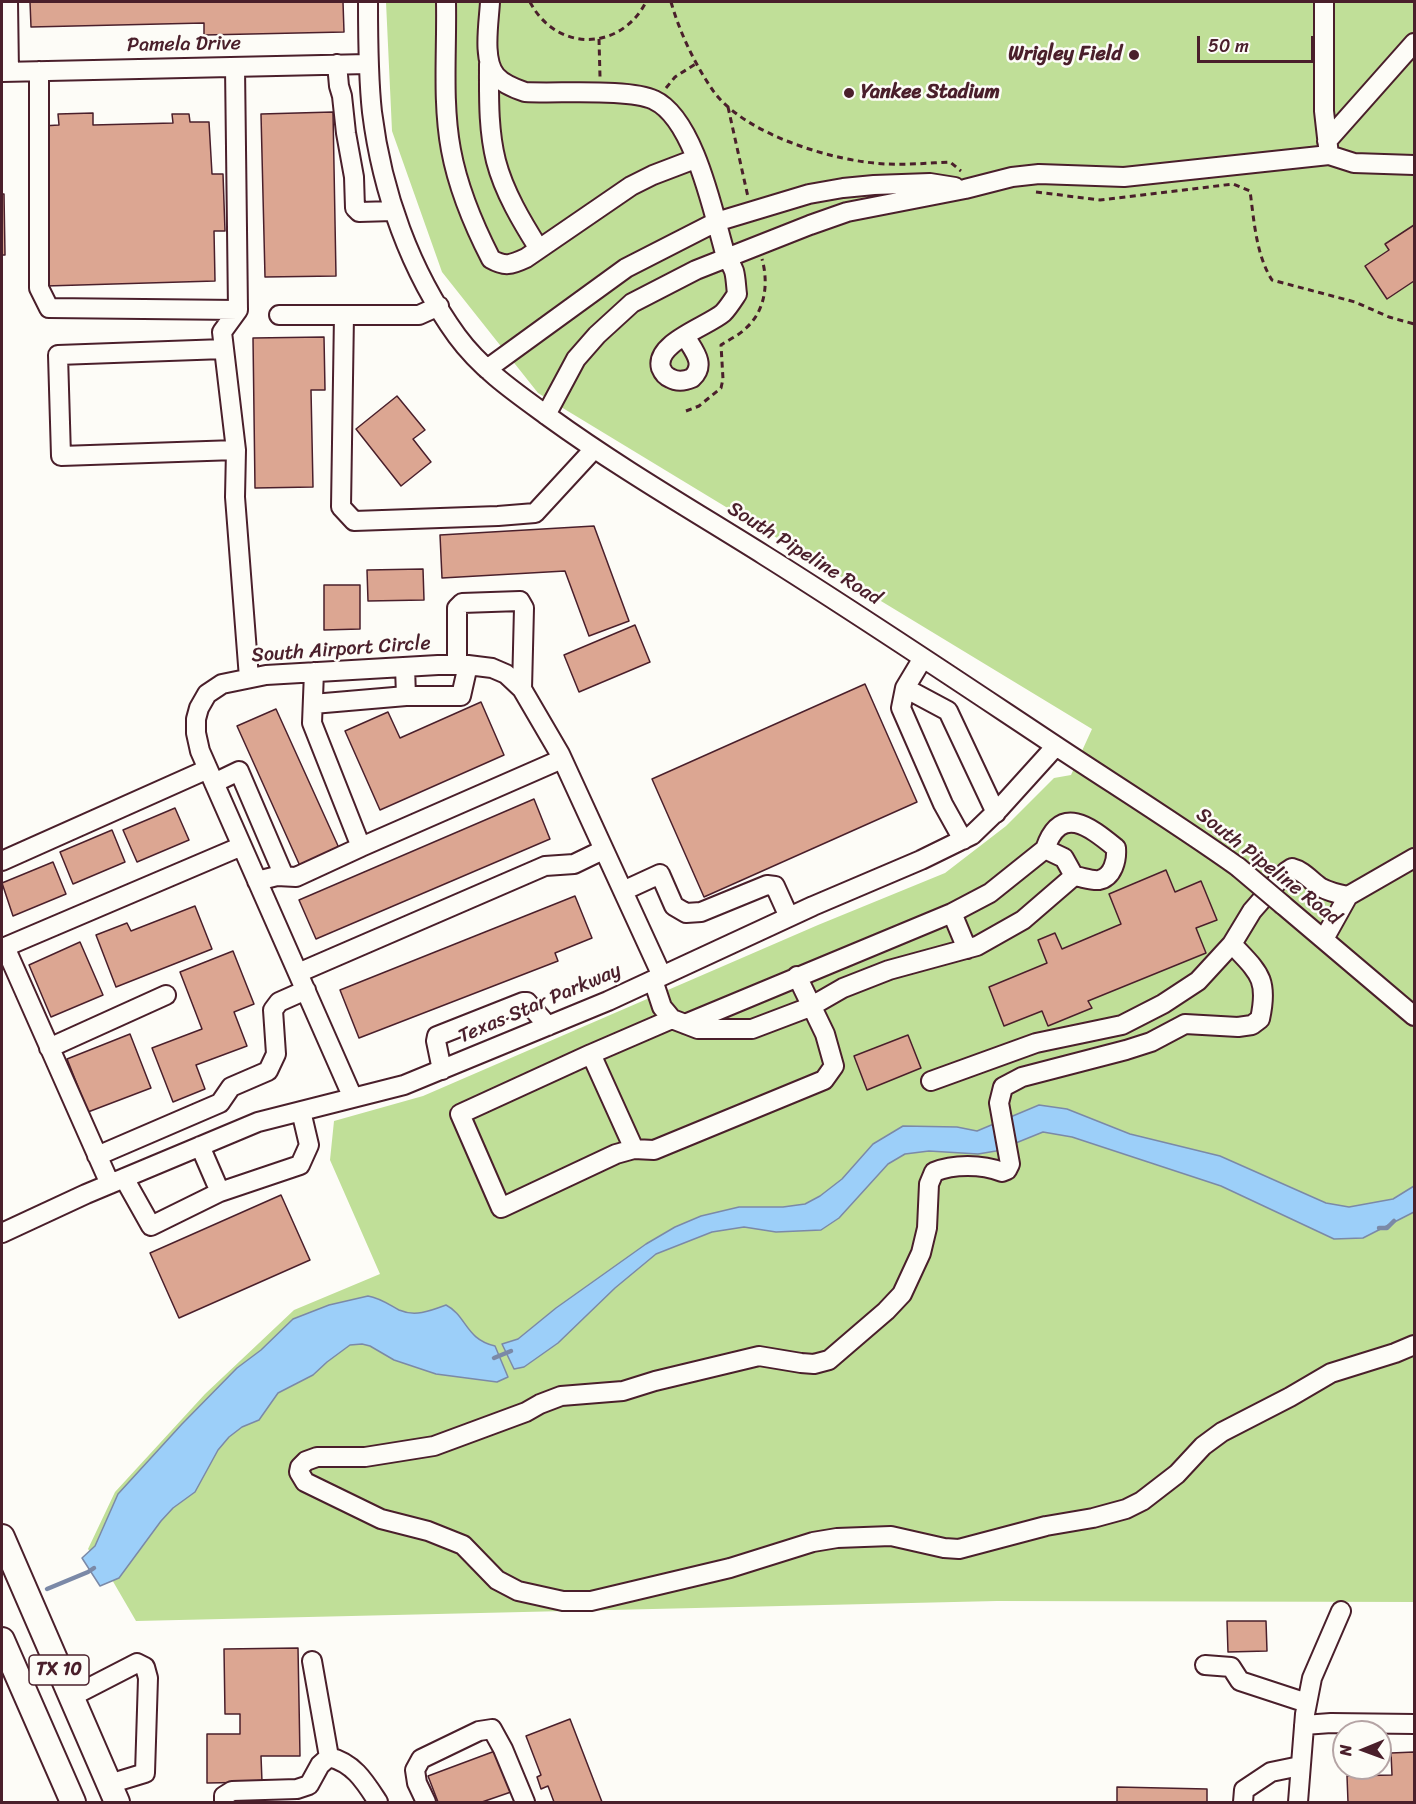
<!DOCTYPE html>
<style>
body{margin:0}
#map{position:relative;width:1416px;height:1804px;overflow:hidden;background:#fdfcf7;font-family:Sriracha,sans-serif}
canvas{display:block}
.frame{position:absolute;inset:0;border:3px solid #4a1f2b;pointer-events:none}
.north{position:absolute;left:1332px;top:1720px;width:60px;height:60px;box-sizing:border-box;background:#fdfcf7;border:2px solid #b5a4a5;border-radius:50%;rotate:269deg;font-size:16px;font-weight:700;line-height:24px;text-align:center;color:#4a1f2b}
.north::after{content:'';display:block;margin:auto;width:21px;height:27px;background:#4a1f2b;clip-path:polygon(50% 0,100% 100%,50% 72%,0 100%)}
.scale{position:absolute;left:1197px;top:36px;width:117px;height:27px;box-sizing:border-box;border:3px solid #4a1f2b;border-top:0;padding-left:8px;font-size:18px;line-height:21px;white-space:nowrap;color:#4a1f2b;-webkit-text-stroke:4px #fdfcf7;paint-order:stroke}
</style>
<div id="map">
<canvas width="1416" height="1804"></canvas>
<div class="frame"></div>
<div class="north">N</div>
<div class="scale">50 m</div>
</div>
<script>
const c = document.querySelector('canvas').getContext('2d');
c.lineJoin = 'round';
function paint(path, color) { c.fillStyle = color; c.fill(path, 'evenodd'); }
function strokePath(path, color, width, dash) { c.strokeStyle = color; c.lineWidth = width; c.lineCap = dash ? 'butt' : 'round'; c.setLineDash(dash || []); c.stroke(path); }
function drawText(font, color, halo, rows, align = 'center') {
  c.font = font + ' Sriracha,sans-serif'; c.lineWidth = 5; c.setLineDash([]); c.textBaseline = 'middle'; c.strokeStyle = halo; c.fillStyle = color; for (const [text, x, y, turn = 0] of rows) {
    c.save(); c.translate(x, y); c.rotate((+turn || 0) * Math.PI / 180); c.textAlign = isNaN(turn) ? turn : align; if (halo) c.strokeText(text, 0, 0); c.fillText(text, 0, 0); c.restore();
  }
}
paint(new Path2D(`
 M386 2H1414V1602L997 1601 136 1621 111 1578 88 1549 115 1492 205 1394 294 1310 380 1274 330 1160 334 1121 423 1096 818 925 945 873 1006 826 1054 778 1071 775 1092 729 538 393 442 272 392 131Z`), '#c0df98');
const water = new Path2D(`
 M1039 1105 1067 1109 1130 1134 1220 1156 1326 1203 1349 1207 1393 1199 1414 1186V1212L1363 1238 1334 1239 1221 1186 1072 1137 1043 1132 996 1151 978 1154 929 1151 905 1154 888 1164 839 1218 821 1230 776 1232 744 1227 712 1232 656 1254 615 1288 558 1343 524 1367 514 1369 502 1344 518 1339 556 1308 646 1244 675 1227 701 1216 739 1207H783L805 1204 820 1196 842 1179 873 1144 903 1126 957 1127 977 1131Z
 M368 1296C380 1298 388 1304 399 1310 415 1317 430 1311 446 1305 467 1316 465 1339 495 1346L508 1377 497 1382 436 1374 394 1360 370 1346 362 1344 350 1345 327 1362 313 1375 278 1393 259 1420 242 1427 229 1437 218 1450 195 1492 173 1508 161 1521 119 1578 100 1586 82 1558 95 1546 118 1494 182 1424 237 1368 261 1350 293 1319 329 1305Z`);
paint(water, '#9ccff9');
strokePath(water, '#7b89a7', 1.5);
strokePath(new Path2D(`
 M1379 1228H1387L1394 1221
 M494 1358 511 1351
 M47 1589 88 1572 94 1568`), '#7b89a7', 4.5);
const building = new Path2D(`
 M30 2H343L344 32 204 35V23L31 27Z
 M333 112 336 276 265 277 261 114Z
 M93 113V125L173 123 172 114H189L190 122H209L212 174H223L225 231H214L215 281 46 286 42 126 59 125 58 114Z
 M2 194H4L5 255H2Z
 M1414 225V281L1387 299 1365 266 1389 250 1385 244Z
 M324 337 325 390H311L313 487 255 488 253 338Z
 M397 396 425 430 413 439 431 462 401 486 356 429Z
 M594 526 629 621 589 636 565 571 442 578 440 535Z
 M423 569 424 600 368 601 367 570Z
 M324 585H360V629L324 630Z
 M635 625 650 662 579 692 564 655Z
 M865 684 917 802 704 897 652 779Z
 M481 702 504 755 380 810 345 731 388 712 400 738Z
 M276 709 339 848 300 866 237 726Z
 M534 799 550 839 316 939 299 900Z
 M175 808 189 840 137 862 123 830Z
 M112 830 125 862 73 884 60 852Z
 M53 862 66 894 13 916 2 883Z
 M1166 870 1175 892 1201 881 1217 920 1196 928 1206 953 1088 1001 1092 1008 1048 1026 1042 1011 1004 1026 989 987 1047 963 1038 940 1055 933 1062 949 1121 924 1109 894Z
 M575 896 592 938 555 953 558 961 359 1038 340 990Z
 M195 906 212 949 116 987 96 935 127 923 131 931Z
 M80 942 103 995 51 1017 29 965Z
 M233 951 254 1004 234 1012 247 1046 196 1065 205 1089 173 1102 152 1048 202 1029 180 972Z
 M130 1034 151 1088 88 1112 67 1059Z
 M908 1035 921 1068 867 1090 854 1056Z
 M281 1195 310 1260 179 1318 150 1253Z
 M1227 1621H1266L1267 1651 1228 1652Z
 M298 1648 300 1756H261L262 1782 207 1783V1734H240V1714H225L224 1649Z
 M570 1719 602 1802H554L548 1786 541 1789 537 1777 541 1775 526 1736Z
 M495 1751 511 1792 482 1802H438L428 1776Z
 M1414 1752V1802H1348L1347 1776 1392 1775 1391 1753Z
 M1117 1787 1207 1789V1802H1117Z`);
paint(building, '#dca692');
strokePath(building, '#4a1f2b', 1.5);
const minor = new Path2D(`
 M8 2 9 72
 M368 2C368 38 368 76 372 112 382 192 410 271 457 336 482 370 516 393 549 417 618 467 692 510 764 555 863 617 961 683 1059 748 1118 787 1179 825 1238 867
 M446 2C447 50 442 102 451 150 458 188 473 224 491 259 505 267 511 265 526 258L631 186 653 175 695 159
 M490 2C489 22 482 60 496 76 503 84 516 89 525 92 555 94 630 88 654 100 693 118 712 207 723 246 725 256 731 263 734 271 736 278 736 287 737 294 733 300 728 308 723 313 708 326 654 343 661 368 663 373 665 376 670 378 677 382 685 381 692 378 707 364 693 350 685 336
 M1324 2V111L1329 155
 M337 64 339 86 342 96 346 133 354 177 355 208 359 212 393 211
 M489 64C489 96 488 129 496 161 504 192 522 222 539 249
 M235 67 238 310 222 332 236 450 235 497 249 678
 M39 71V288L49 308 238 310
 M2 72 368 64
 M1327 141 1414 43
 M279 315H419L439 306
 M344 315 341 507 354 521 498 516 535 513 594 449
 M224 349 58 355 61 456 236 450
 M487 369 626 268 716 222 809 194 843 188 874 185 930 183 955 187
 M546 415 576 359 597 335 632 303 696 270 810 225 847 212 965 189 1012 177 1039 174 1124 177 1329 155 1354 163 1414 165
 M923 658 905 688 901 708 943 804 963 840
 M457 665V608L462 603 520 601 524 608 522 689
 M905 688 948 711 996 813
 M406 696H461L468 665
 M313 704 406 696 405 667
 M214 783 239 771 284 876
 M361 847 562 759
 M1045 849 1064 858 1074 876
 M2 861 208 769
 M257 881 277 876 296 877 361 847 312 723 314 672
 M623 891 660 874 674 906 686 913 701 912 767 885 775 886 789 917
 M1283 905 1414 1016
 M952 913 967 949
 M1324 939 1348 896 1414 858
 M1232 944 1252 911 1286 872 1292 868C1304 871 1311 881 1320 887 1329 892 1338 894 1348 896
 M298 973 545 866 574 864 603 850
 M653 980 662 1007 672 1019 698 1029H752L810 1007 843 988 889 970 977 946 1023 920 1074 876C1082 877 1092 881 1099 880 1113 877 1117 860 1116 848 1090 827 1061 803 1045 849L990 893 952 913 685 1024
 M672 1019 591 1054 634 1149 654 1150 824 1080 834 1066 825 1034 797 976
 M49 1048 166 995
 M591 1054 460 1114 501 1208 616 1154 634 1149
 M442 1070 436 1041 437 1036 523 1002H527L548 1026
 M931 1081 1036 1043 1122 1025 1163 1004 1198 981 1232 944C1258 972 1269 978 1260 1019L1252 1025 1238 1027 1185 1024 1151 1042 1126 1050 1022 1077 1003 1087 999 1103 1010 1164 1007 1170 1002 1172C982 1164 953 1164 934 1172L929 1184 927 1228 921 1253 902 1294 886 1311 829 1360 814 1364 801 1363 759 1356 655 1381 623 1391 561 1396 540 1404 526 1412 434 1446 365 1457H317L306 1461 300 1467 299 1472 305 1482 381 1519 428 1531 463 1545 497 1580 518 1591 563 1601H591L730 1568 813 1542 837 1538 891 1536 944 1548 959 1549 1046 1526 1093 1518 1126 1509 1142 1501 1177 1474 1203 1446 1222 1432 1290 1397 1331 1373 1395 1353 1414 1345
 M353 1098 200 751 196 733V719L199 708 207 694 222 684 266 675 438 665H468L492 668 506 674 522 689 560 754 662 976
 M97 1156 220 1103 231 1087 268 1071 276 1054 273 1010 279 1002 306 990
 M124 1178 151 1226 220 1192 200 1146
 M110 1184 5 947 242 846
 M220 1192 300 1165 309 1145 301 1111
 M2 1233 86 1194 258 1122 404 1085 608 1001 813 906 921 860 972 835 999 809 1056 746
 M312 1661 329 1757
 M1205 1665 1231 1667 1240 1681 1307 1703
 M71 1697 137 1663 145 1667 148 1678 145 1773 109 1784
 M1304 1725 1331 1723 1414 1724
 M224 1802V1796L232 1791 297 1789 309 1785 320 1765 329 1757C354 1763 365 1782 378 1802
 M426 1802 417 1783 415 1770 421 1759 479 1731 492 1729 503 1749 525 1802
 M1243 1802 1244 1790 1271 1772 1300 1766
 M1298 1802 1305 1714 1312 1678 1341 1611`);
const major = new Path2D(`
 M2 1537 117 1802
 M2 1640 73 1802`);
strokePath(minor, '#4a1f2b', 22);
strokePath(major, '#4a1f2b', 28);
strokePath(new Path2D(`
 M530 2C556 52 620 52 646 2
 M671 2C680 33 695 65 714 92 746 135 835 162 887 164 908 165 929 163 950 162L961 171
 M599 39 600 77
 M666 88 675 77 697 63
 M728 107 748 197
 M1036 192 1100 200 1233 184 1250 191C1254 220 1256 255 1272 280L1355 302 1389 317 1414 324
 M686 411 699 406 721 388 723 379 721 345C728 340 738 336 745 329 765 312 769 284 762 259`), '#4a1f2b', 3, [6, 4.5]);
strokePath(minor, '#fdfcf7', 18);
strokePath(major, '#fdfcf7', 24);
const minorBridge = new Path2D(`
 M1238 867 1283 905`);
strokePath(minorBridge, '#4a1f2b', 22, []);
strokePath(minorBridge, '#fdfcf7', 18);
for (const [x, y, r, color] of [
 [1134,55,6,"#4a1f2b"],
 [849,93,6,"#4a1f2b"]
]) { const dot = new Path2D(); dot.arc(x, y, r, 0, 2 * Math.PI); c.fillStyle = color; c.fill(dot); strokePath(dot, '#fdfcf7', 2); }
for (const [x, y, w] of [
 [59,1670,60]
]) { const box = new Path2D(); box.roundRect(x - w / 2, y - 15, w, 30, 4.5); c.fillStyle = '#fdfcf7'; c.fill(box); strokePath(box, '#4a1f2b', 1.5); }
drawText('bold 18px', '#4a1f2b', null, [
 ["TX 10",59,1670]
]);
drawText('20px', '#4a1f2b', '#fdfcf7', [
 ["Pamela Drive",184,45,-1],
 ["South Pipeline Road",804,554,32],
 ["South Airport Circle",341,650,-4],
 ["South Pipeline Road",1268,867,38],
 ["Texas Star Parkway",540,1004,-23]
]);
drawText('bold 20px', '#4a1f2b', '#fdfcf7', [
 ["Wrigley Field",1122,55],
 ["Yankee Stadium",861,93,"left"]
], 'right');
</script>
